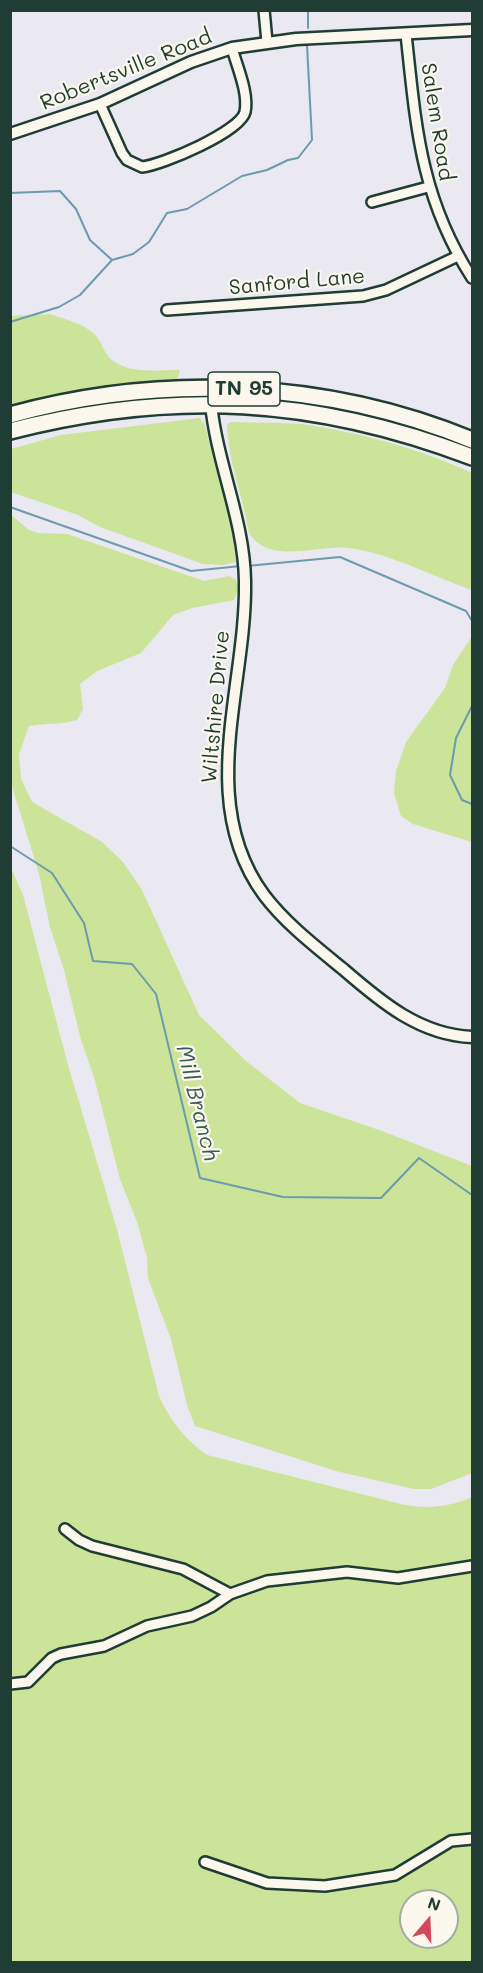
<!DOCTYPE html>
<style>
body{margin:0}
#map{position:relative;width:483px;height:1973px;overflow:hidden;background:#eae8f0;font-family:Mali,sans-serif}
canvas{display:block}
.frame{position:absolute;inset:0;border:12px solid #1f3d34;pointer-events:none}
.north{position:absolute;left:399px;top:1889px;width:60px;height:60px;box-sizing:border-box;background:#fbf7ec;border:2px solid #a3ada2;border-radius:50%;rotate:19deg;font-size:16px;font-weight:700;line-height:24px;text-align:center;color:#1f3d34}
.north::after{content:'';display:block;margin:auto;width:21px;height:27px;background:#d1495b;clip-path:polygon(50% 0,100% 100%,50% 72%,0 100%)}
</style>
<div id="map">
<canvas width="483" height="1973"></canvas>
<div class="frame"></div>
<div class="north">N</div>
</div>
<script>
const c = document.querySelector('canvas').getContext('2d');
c.lineJoin = 'round';
function paint(path, color) { c.fillStyle = color; c.fill(path, 'evenodd'); }
function strokePath(path, color, width, dash) { c.strokeStyle = color; c.lineWidth = width; c.lineCap = dash ? 'butt' : 'round'; c.setLineDash(dash || []); c.stroke(path); }
function drawText(font, color, halo, rows, align = 'center') {
  c.font = font + ' Mali,sans-serif'; c.lineWidth = 4.5; c.setLineDash([]); c.textBaseline = 'middle'; c.strokeStyle = halo; c.fillStyle = color; for (const [text, x, y, turn = 0] of rows) {
    c.save(); c.translate(x, y); c.rotate((+turn || 0) * Math.PI / 180); c.textAlign = isNaN(turn) ? turn : align; if (halo) c.strokeText(text, 0, 0); c.fillText(text, 0, 0); c.restore();
  }
}
paint(new Path2D(`
 M50 314C64 319 86 324 96 336 104 345 104 356 115 362 133 374 159 370 180 370L177 380 109 387 11 407 10 316Z
 M200 418 204 423 235 530 236 562 223 565 203 564 100 527 78 515 11 492V449L61 435Z
 M232 422C255 423 279 422 301 424 359 432 420 449 472 473V590C437 578 386 552 349 548 317 544 270 566 249 533 243 496 228 462 227 424Z
 M10 514 29 530 38 533 67 534 204 581 229 576 236 580 239 588 234 600 192 608 173 615 141 653 97 671 80 684 83 709 77 720C60 725 46 723 29 726L19 754 21 779 32 802 102 842 123 862 142 890 199 1015 246 1061 300 1103 382 1131 472 1166V1473L431 1489H414L336 1471 195 1426 187 1405 171 1339 148 1278 147 1257 137 1222 120 1179 94 1077 81 1040 64 970 50 927 39 874 11 783Z
 M472 636V842L413 824 401 816 394 793 396 771 406 742 445 688 453 665Z
 M10 866 23 895 68 1065 116 1226 159 1396C171 1422 184 1438 207 1455L405 1505C430 1509 449 1507 472 1497V1962H11ZM411 1901H447V1937H411Z`), '#cbe49a');
strokePath(new Path2D(`
 M308 28V10
 M10 193 60 191 76 209 90 240 112 260
 M10 322 59 307 80 295 112 260 133 254 149 242 167 213 187 209 242 176 267 170 288 160 298 158 312 140 307 45
 M10 507 191 571 241 566
 M247 566 340 557 466 611 472 621
 M472 706 456 738 450 775 462 800 472 804
 M10 846 52 873 84 923 93 961 132 964 156 994 200 1178 283 1197 381 1198 419 1158 472 1195`), '#6b9bae', 2);
const minor = new Path2D(`
 M264 10 267 42
 M406 34C416 126 420 197 472 278
 M100 104 122 153 127 160 142 167C162 165 240 132 245 112 249 93 237 67 232 48
 M372 202 428 187
 M167 310 363 296 386 290 458 256
 M65 1529 79 1540 92 1546 183 1569 230 1594
 M10 1684 28 1682 52 1658 61 1654 104 1646 147 1626 192 1616 211 1607 230 1594 267 1581 347 1572 398 1578 472 1566
 M205 1862 267 1883 325 1886 395 1875 451 1841 472 1839`);
const tertiary = new Path2D(`
 M10 134 100 104 191 62 232 48 296 39 472 30
 M211 404C217 464 244 520 245 581 247 686 195 801 264 895 285 923 316 947 343 969 381 1002 420 1035 472 1037`);
const trunk = new Path2D(`
 M10 415C163 373 326 380 472 440
 M10 431C173 389 315 397 472 457`);
strokePath(minor, '#1f3d34', 14);
strokePath(tertiary, '#1f3d34', 15);
strokePath(trunk, '#1f3d34', 20);
strokePath(minor, '#fbf7ec', 9);
strokePath(tertiary, '#fbf7ec', 10);
strokePath(trunk, '#fbf7ec', 15);
for (const [x, y, w] of [
 [244,389,72]
]) { const box = new Path2D(); box.roundRect(x - w / 2, y - 17, w, 34, 4.5); c.fillStyle = '#fbf7ec'; c.fill(box); strokePath(box, '#1f3d34', 1.5); }
drawText('bold 20px', '#1f3d34', null, [
 ["TN 95",244,389]
]);
drawText('21px', '#1f3d34', '#fbf7ec', [
 ["Robertsville Road",126,70,-22],
 ["Salem Road",437,122,81],
 ["Sanford Lane",297,282,-5],
 ["Wiltshire Drive",216,707,-85]
]);
drawText('italic 22px', '#385c5d', '#fbf7ec', [
 ["Mill Branch",197,1103,76]
]);
</script>
